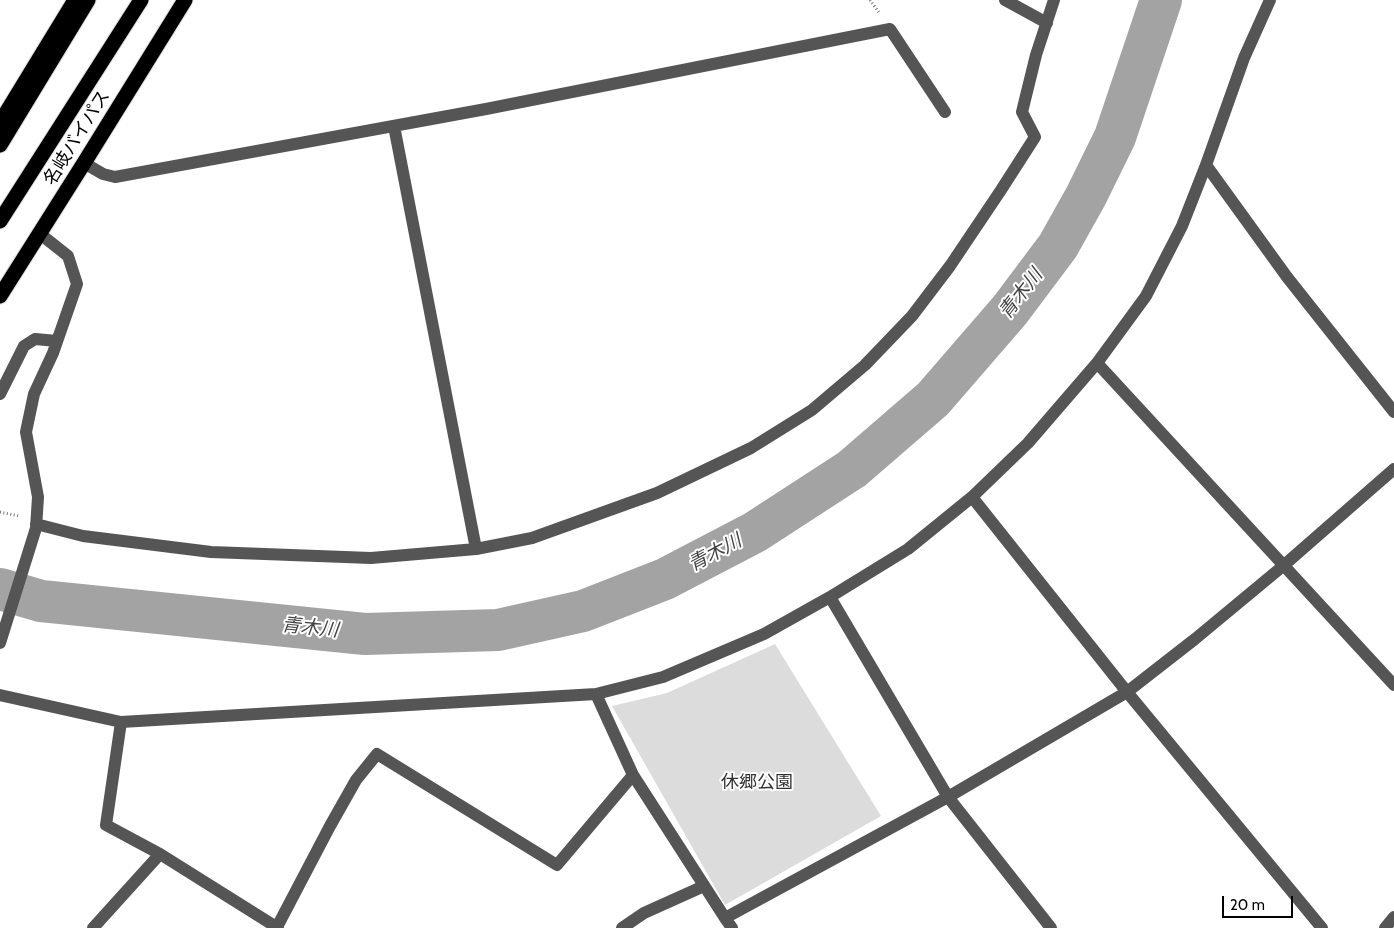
<!DOCTYPE html>
<meta charset="utf-8">
<style>
body{margin:0}
#map{position:relative;width:1394px;height:928px;overflow:hidden;background:#fff;font-family:Cabin,sans-serif}
canvas{display:block}
.scale{position:absolute;left:1222px;top:896px;width:71px;height:22px;box-sizing:border-box;border:2px solid #000;border-top:0;padding-left:6px;font-size:15px;line-height:18px;white-space:nowrap;color:#000;-webkit-text-stroke:4px #fff;paint-order:stroke}
</style>
<div id="map">
<canvas width="1394" height="928"></canvas>
<div class="scale">20 m</div>
</div>
<script>
const c = document.querySelector('canvas').getContext('2d');
c.lineJoin = 'round';
function paint(path, color) { c.fillStyle = color; c.fill(path, 'evenodd'); }
function strokePath(path, color, width, dash) { c.strokeStyle = color; c.lineWidth = width; c.lineCap = dash ? 'butt' : 'round'; c.setLineDash(dash || []); c.stroke(path); }
function drawText(font, color, halo, rows, align = 'center') {
  c.font = font + ' Cabin,"Noto Sans JP",sans-serif'; c.lineWidth = 4; c.setLineDash([]); c.textBaseline = 'middle'; c.strokeStyle = halo; c.fillStyle = color; for (const [text, x, y, turn = 0] of rows) {
    c.save(); c.translate(x, y); c.rotate((+turn || 0) * Math.PI / 180); c.textAlign = isNaN(turn) ? turn : align; if (halo) c.strokeText(text, 0, 0); c.fillText(text, 0, 0); c.restore();
  }
}
paint(new Path2D(`
 M775 644 881 816 725 905 612 706 667 693Z`), '#dcdcdc');
strokePath(new Path2D(`
 M0 589 41 601 365 634 498 630 583 611 665 579 755 532 852 469 933 399 1010 310 1058 246 1086 196 1115 137 1161 0`), '#a3a3a3', 42);
const highway = new Path2D(`
 M0 123 75 0
 M0 145 88 0
 M0 221 141 0
 M0 296 84 163 185 0`);
strokePath(highway, '#dbdbdb', 17);
strokePath(new Path2D(`
 M870 0 880 14
 M0 512 19 516`), '#777', 3, [1, 2.5]);
strokePath(new Path2D(`
 M1005 0 1047 23
 M394 126 476 549
 M84 163 103 174 115 177 486 109 890 29 945 112
 M1206 165 1287 277 1394 412
 M1097 363 1394 685
 M0 394 24 346 35 339 57 341
 M972 497 1127 692 1322 928
 M36 524 83 536 211 552 371 558 476 549 532 538 657 493 751 448 812 410 865 365 912 316 950 266 1001 190 1035 137 1022 112 1036 55 1054 0
 M830 597 948 797 1051 928
 M0 643 36 528 38 497 26 432 34 394 53 353 77 284 68 256 39 233
 M596 694 633 775 725 918 732 928
 M0 695 121 722 596 694 663 677 764 634 830 597 908 549 972 497 1028 443 1097 363 1146 296 1182 226 1206 165 1244 58 1270 0
 M121 722 106 825 160 854 278 928
 M725 918 948 797 1127 692 1195 639 1283 566 1394 469
 M277 927 330 826 356 780 377 754 557 865 633 775
 M93 928 160 854
 M622 928 644 913 704 886
 M1385 928 1394 917`), '#555', 12);
strokePath(highway, '#000', 15);
drawText('18px', '#000', '#fff', [
 ["名岐バイパス",77,138,-58]
]);
drawText('18px', '#333', '#fff', [
 ["休郷公園",757,783]
]);
drawText('italic 19px', '#444', '#fff', [
 ["青木川",1021,294,-52],
 ["青木川",715,553,-28],
 ["青木川",310,628,6]
]);
</script>
